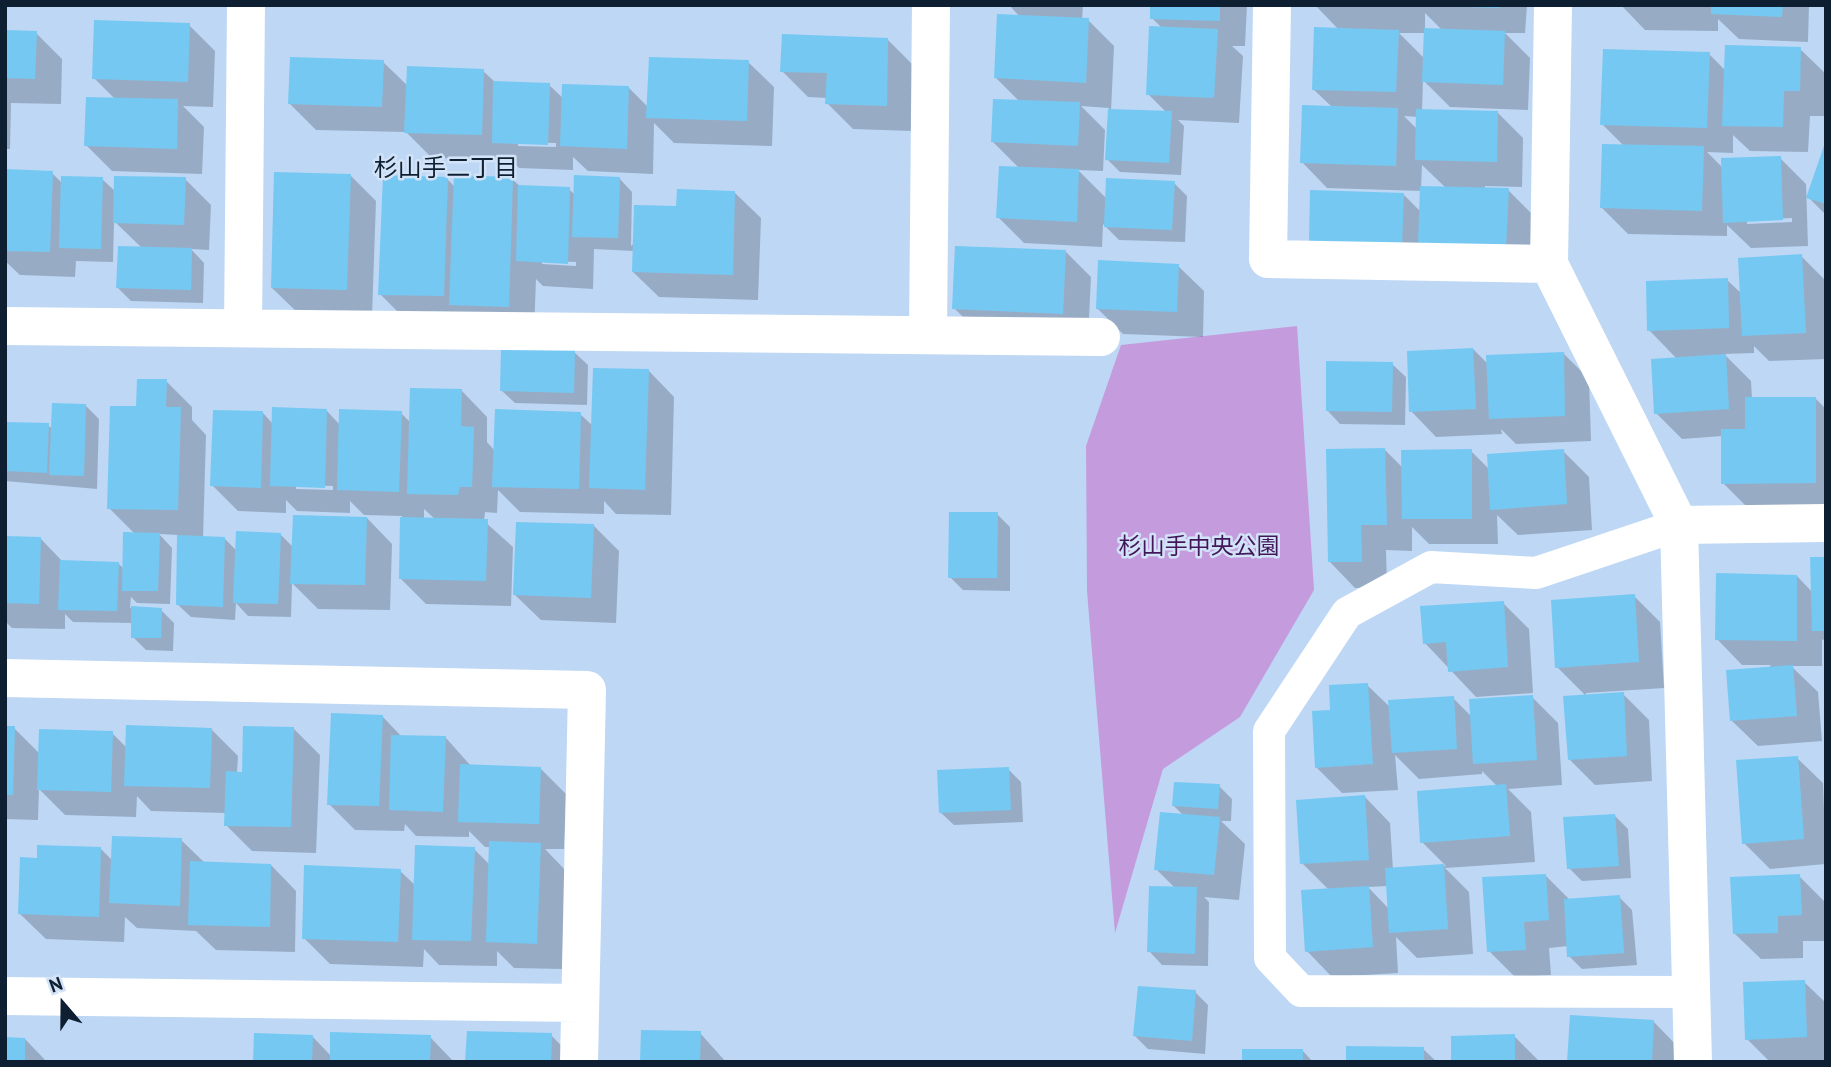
<!DOCTYPE html>
<meta charset="utf-8">
<style>
body{margin:0}
#map{position:relative;width:1831px;height:1067px;overflow:hidden;background:#bdd7f5;font-family:"PT Sans",sans-serif}
canvas{display:block}
.frame{position:absolute;inset:0;border:7px solid #0e1f31;pointer-events:none}
.north{position:absolute;left:28px;top:969px;width:70px;height:70px;-webkit-text-stroke:5px #d2e3f8;paint-order:stroke;rotate:340deg;font-size:19px;font-weight:700;line-height:28px;text-align:center;color:#0e1f31}
.north::after{content:'';display:block;margin:auto;width:24px;height:32px;background:#0e1f31;clip-path:polygon(50% 0,100% 100%,50% 72%,0 100%)}
</style>
<div id="map">
<canvas width="1831" height="1067"></canvas>
<div class="frame"></div>
<div class="north">N</div>
</div>
<script>
const c = document.querySelector('canvas').getContext('2d');
c.lineJoin = 'round';
function paint(path, color) { c.fillStyle = color; c.fill(path, 'evenodd'); }
function strokePath(path, color, width, dash) { c.strokeStyle = color; c.lineWidth = width; c.lineCap = dash ? 'butt' : 'round'; c.setLineDash(dash || []); c.stroke(path); }
function drawText(font, color, halo, rows, align = 'center') {
  c.font = font + ' "PT Sans","Noto Sans JP",sans-serif'; c.lineWidth = 5; c.setLineDash([]); c.textBaseline = 'middle'; c.strokeStyle = halo; c.fillStyle = color; for (const [text, x, y, turn = 0] of rows) {
    c.save(); c.translate(x, y); c.rotate((+turn || 0) * Math.PI / 180); c.textAlign = isNaN(turn) ? turn : align; if (halo) c.strokeText(text, 0, 0); c.fillText(text, 0, 0); c.restore();
  }
}
paint(new Path2D(`
 M1297 326 1314 590 1240 717 1163 769 1115 933 1087 591 1086 446 1121 345Z`), '#c49cdd');
paint(new Path2D(`
 M1009 5H1083L1082 20H1088L1114 46 1111 111 1167 113 1148 94 1162 28 1152 18V5H1247L1245 46H1232L1243 56 1239 123 1178 120 1184 126 1181 175 1120 172 1107 159 1109 108 1081 106 1105 130 1103 171 1078 170 1107 199 1174 183 1187 196 1185 242 1119 240 1103 224 1102 247 1024 243 998 217 1019 168 993 142 1020 102 996 78 1020 17Z
 M1315 5H1527L1525 33H1505L1530 58 1528 110 1450 107 1423 80 1422 111 1498 113 1523 138 1522 187 1485 186V189L1508 190 1534 216 1532 273 1311 242 1403 194 1421 212 1422 191 1327 188 1302 162 1332 107 1313 89 1339 30ZM1425 13 1443 31 1425 30ZM1399 33H1426L1425 59ZM1404 116 1418 117 1417 129ZM1422 165 1446 188H1421Z
 M1621 5H1809L1808 42 1739 39 1718 19V31L1645 30Z
 M189 25 215 51 213 107 183 106 204 127 202 174 112 171 86 145 115 99 94 78Z
 M5 32 36 33 62 59 61 104 11 103 10 149H5Z
 M888 40 914 66 912 131 853 129 827 103V98L808 97 782 71Z
 M1800 49 1826 74 1825 116H1810L1808 152 1750 151 1733 135V153L1707 152 1723 168 1780 158 1806 184 1808 246 1751 248 1727 225V236L1628 234 1602 208 1624 146 1602 124 1709 54 1726 71ZM1792 218V222L1747 224V220Z
 M383 62 408 86 483 71 496 83 549 85 564 99 629 88 649 108 748 62 774 87 772 146 674 143 654 123 653 174 588 171 573 157V170L519 168 507 156V160L432 158 406 132 316 130 290 104ZM518 142 556 143V147L518 146Z
 M1826 144V215L1808 197Z
 M5 171 52 173 62 183 102 179 116 192 185 179 211 205 209 250 191 249 204 263 203 303 131 301 118 288 142 248 114 221 113 262 76 261 75 277 20 275 5 261Z
 M350 175 376 201 372 316 298 313 272 288Z
 M619 178 632 192 631 246 678 208 735 193 761 218 758 300 659 297 633 272 634 251 594 249 593 289 543 286 536 279 534 332 406 320 380 294 447 179 455 187 512 179 521 187 569 189 575 195ZM542 261 576 262V266L542 264Z
 M1065 251 1091 277 1088 339 980 334 954 308Z
 M1801 256 1826 281V359L1769 361 1754 346V353L1724 354 1751 381 1752 399 1815 398 1826 409V508L1749 509 1723 483 1722 436 1682 439 1656 413 1677 359 1649 330 1727 280 1742 294Z
 M1178 266 1204 291 1203 337 1123 334 1097 308Z
 M1473 349 1489 365 1563 353 1589 379 1591 441 1516 444 1501 429 1502 434 1436 437 1411 411Z
 M574 352 588 365 587 405 515 403 501 390Z
 M1392 364 1406 377 1405 425 1340 424 1327 410Z
 M649 371 674 397 671 515 616 514 604 501V514L520 512 498 490 497 513 485 512 484 521 513 547 511 606 426 604 400 578 402 516 364 515 350 501V513L297 511 286 500V513L238 511 212 485 263 413 273 424 327 411 340 425 401 413 411 423 462 391 487 417V442L495 451 580 414 593 426ZM296 485 333 486V490L296 489ZM424 509 436 520H424Z
 M166 381 192 407V420L206 435 203 538 225 539 237 551 280 534 293 547 367 518 392 544 390 610 318 609 292 583 291 617 248 616 236 603 235 620 191 617 177 604 179 535 159 534 172 548 170 604 137 603 131 597 130 608 161 610 174 623 173 651 146 650 133 637V623L73 622 65 614V629L12 628 5 621V538L41 539 63 562 118 563 124 569 135 534 109 508 138 408Z
 M86 406 99 419 97 489 5 481V424L48 425 53 430Z
 M1384 449 1403 468 1471 451 1489 469 1563 451 1589 477 1592 530 1518 535 1497 515 1498 544H1429L1412 527V551L1386 550 1387 587 1355 588 1330 562Z
 M997 514 1010 527V591L963 590 950 577Z
 M593 525 619 551 616 623 541 620 515 595Z
 M1826 559V642L1822 639V666H1791L1818 692 1822 741 1758 746 1732 721 1771 665H1742L1717 639 1797 576 1813 593Z
 M1634 596 1660 622 1664 688 1586 693V696L1623 694 1649 720 1652 781 1595 785 1569 759 1586 696 1557 667Z
 M1503 603 1529 629 1533 693 1476 697 1425 643Z
 M1367 685 1391 708 1453 698 1472 717 1532 697 1558 723 1562 785 1508 789 1531 812 1535 862 1445 868 1469 892 1473 954 1417 958 1396 937 1398 973 1332 977 1307 951 1329 890 1302 863 1365 797 1390 823 1393 870 1446 866 1422 842 1498 787 1482 771V774L1419 779 1395 755 1398 790 1342 793 1316 767 1332 711ZM1388 886 1389 909 1368 887Z
 M382 716 402 737 446 738 471 766 540 768 566 794 564 849H545L566 871 562 969 514 968 497 951V966L439 965 424 949 423 967 330 964 304 938 400 871 415 885 474 849 490 865 491 847H485L469 831V837L416 836 405 824 404 831 355 830 329 804Z
 M5 728H14L40 754 112 733 127 748 212 730 238 756 237 773 244 774 294 729 320 755 316 853 252 851 226 825V813L151 811 137 796 136 817 65 815 39 789 38 820 5 819Z
 M1797 758 1823 783 1826 864 1770 869 1744 843Z
 M1008 769 1021 782 1023 822 954 825 940 812Z
 M1219 786 1232 799 1231 821H1221L1245 844 1239 900 1204 897 1209 902 1208 966 1162 965 1149 951 1176 889 1156 869 1184 816 1174 806Z
 M1614 815 1628 829 1631 878 1582 881 1569 868Z
 M181 840 205 863 271 865 296 891 295 952 216 950 196 931 137 928 125 917 124 942 46 939 20 914 38 860 101 849 113 861Z
 M1545 875 1570 900 1619 897 1632 910 1637 965 1582 969 1569 956 1568 946 1549 948 1551 975 1515 977 1489 951Z
 M1799 876 1825 902 1826 941H1803V958L1761 959 1735 934Z
 M1804 982 1826 1003V1062H1770L1747 1039Z
 M1195 992 1208 1005 1205 1054 1148 1049 1135 1036Z
 M1654 1022 1679 1048V1062H1569Z
 M700 1033 726 1062H642Z
 M551 1035 577 1062H467Z
 M312 1036 331 1056 430 1037 454 1062H255Z
 M1514 1036 1540 1062H1453Z
 M25 1039 47 1062H5Z
 M1423 1049 1437 1062H1348Z
 M1302 1050 1313 1062H1244Z`), '#0003');
paint(new Path2D(`
 M1150 5H1220V21L1150 19Z
 M1466 5H1500V8L1466 7Z
 M1711 5H1783L1782 17 1711 14Z
 M997 14 1089 18 1086 83 994 78Z
 M94 20 190 23 188 82 92 79Z
 M1149 26 1218 29 1214 98 1146 95Z
 M1314 27 1399 30 1396 92 1312 90Z
 M1424 28 1505 31 1503 85 1422 82Z
 M5 30 37 31 35 79 5 78Z
 M782 34 888 38 887 106 825 104 827 73 780 72Z
 M1725 45 1801 47 1800 91H1784L1783 127 1722 126Z
 M1603 49 1710 52 1707 128 1600 125Z
 M290 57 384 60 382 107 288 104Z
 M649 57 749 60 747 121 646 118Z
 M407 66 484 69 482 135 404 133Z
 M493 81 550 83 548 145 492 143Z
 M562 84 629 86 627 149 560 146Z
 M86 97 178 99 177 149 84 146Z
 M993 99 1080 102 1078 146 991 142Z
 M1302 105 1398 108 1396 166 1300 163Z
 M1108 109 1172 111 1169 163 1105 160Z
 M1416 109 1498 111 1497 162 1415 160Z
 M1826 140V204L1806 198Z
 M1602 144 1704 146 1702 211 1600 208Z
 M1781 156 1783 220 1723 223 1721 158Z
 M999 166 1079 169 1077 222 996 218Z
 M5 169 53 171 50 252 5 251Z
 M274 172 351 174 347 290 271 288Z
 M383 175 448 177 444 296 378 295Z
 M454 175 513 177 509 307 449 305Z
 M574 175 620 177 618 238 572 237Z
 M61 176 103 177 101 249 59 248Z
 M114 176 186 177 184 225 113 223Z
 M1106 178 1175 181 1172 230 1104 227Z
 M518 185 570 187 568 264 516 261Z
 M1420 186 1509 188 1506 247 1418 245Z
 M677 189 735 191 733 275 632 272 634 205 676 206Z
 M1310 190 1404 193 1402 245 1309 243Z
 M118 246 192 248 191 290 116 288Z
 M955 246 1066 250 1063 314 952 309Z
 M1802 254 1806 333 1742 336 1738 258Z
 M1098 260 1179 264 1177 312 1096 309Z
 M1728 278 1729 328 1647 331 1646 281Z
 M501 348 575 350 574 393 500 391Z
 M1473 348 1476 409 1409 412 1407 351Z
 M1564 352 1565 416 1489 419 1486 355Z
 M1726 354 1729 409 1654 414 1651 359Z
 M1326 361 1393 362 1392 412 1326 411Z
 M593 368 649 369 645 490 589 488Z
 M137 379H167L166 407H181L178 510 107 509 110 406H136Z
 M410 388 462 389 461 426 474 427 472 487H460L458 495 407 494Z
 M1745 397H1816V483L1721 484V429H1745Z
 M52 403 86 404 84 476 49 475Z
 M272 407 327 409 325 488 270 486Z
 M339 409 402 411 399 492 337 490Z
 M495 409 581 412 579 489 492 487Z
 M213 410 263 411 261 488 210 486Z
 M5 422 49 423 47 473 5 471Z
 M1385 448 1387 525H1361L1362 562H1328L1326 449Z
 M1472 449V519H1402L1401 450Z
 M1564 449 1567 504 1490 510 1487 454Z
 M949 512H998L997 578H948Z
 M293 515 367 517 365 585 290 584Z
 M400 517 488 519 486 581 399 579Z
 M516 522 594 524 591 598 513 595Z
 M236 531 281 533 278 604 233 603Z
 M123 532 160 533 158 591H122Z
 M177 535 225 537 223 607 176 605Z
 M5 536 41 537 39 604 5 603Z
 M1810 557H1826V631H1812Z
 M60 560 119 562 117 611 58 610Z
 M1716 573 1797 575V641L1715 640Z
 M1635 594 1639 662 1555 668 1551 600Z
 M1504 601 1508 667 1448 672 1446 642 1423 644 1420 606Z
 M131 606 162 608 161 638H131Z
 M1793 665 1797 716 1730 721 1726 670Z
 M1368 683 1373 764 1315 768 1312 711 1330 710 1329 685Z
 M1624 692 1627 756 1568 760 1563 696Z
 M1533 695 1537 760 1473 764 1469 699Z
 M1454 696 1457 749 1392 753 1388 700Z
 M331 713 383 715 379 806 327 805Z
 M126 725 212 728 210 788 124 786Z
 M5 726H15L13 795H5Z
 M243 726 294 727 291 827 224 826 226 771 242 772Z
 M39 729 113 731 111 792 37 790Z
 M391 735 446 736 443 812 389 810Z
 M1798 756 1804 839 1742 844 1736 760Z
 M460 764 541 767 539 824 458 822Z
 M1009 767 1011 810 939 813 937 770Z
 M1174 782 1220 784 1218 809 1172 806Z
 M1506 784 1510 836 1420 843 1417 791Z
 M1365 795 1369 860 1300 864 1296 800Z
 M1160 812 1220 817 1214 875 1154 870Z
 M1615 814 1619 866 1567 869 1563 817Z
 M112 836 182 838 180 906 109 903Z
 M489 841 541 843 537 944 486 942Z
 M37 845 101 847 99 917 18 914 20 857 37 858Z
 M415 845 475 847 471 941 412 940Z
 M190 861 271 864 270 927 188 925Z
 M1444 864 1448 929 1389 933 1385 868Z
 M304 865 401 869 398 942 302 939Z
 M1546 874 1549 920 1524 922 1526 950 1487 952 1482 877Z
 M1800 874 1802 915 1778 916V933L1733 934 1730 877Z
 M1149 886 1197 887 1195 954 1147 952Z
 M1369 886 1373 947 1305 952 1301 890Z
 M1620 895 1624 953 1567 957 1564 899Z
 M1805 980 1807 1037 1745 1040 1743 982Z
 M1138 986 1196 990 1192 1041 1133 1036Z
 M1570 1015 1654 1020 1652 1062H1567Z
 M641 1030 701 1031 700 1062H640Z
 M467 1031 552 1033 551 1062H465Z
 M330 1032 431 1035 430 1062H330Z
 M254 1033 313 1035 312 1062H253Z
 M1515 1034V1062H1451V1036Z
 M5 1037 25 1038V1062H5Z
 M1346 1046 1424 1047V1062H1346Z
 M1242 1049H1303V1062H1242Z`), '#75c8f2');
strokePath(new Path2D(`
 M1679 525 1536 573 1431 567 1347 613 1269 731 1270 958 1301 991 1691 992`), '#fff', 32);
strokePath(new Path2D(`
 M1272 5 1268 259 1549 264
 M1553 5 1549 264 1679 525
 M5 326 1101 337
 M243 328 246 5
 M928 335 931 5
 M5 678 587 690 579 1062
 M5 996 580 1003
 M1693 1062 1679 525 1826 523`), '#fff', 38);
drawText('23px', '#421659', '#d2e3f8', [
 ["杉山手中央公園",1199,547]
]);
drawText('24px', '#0e1f31', '#d2e3f8', [
 ["杉山手二丁目",446,169]
]);
</script>
